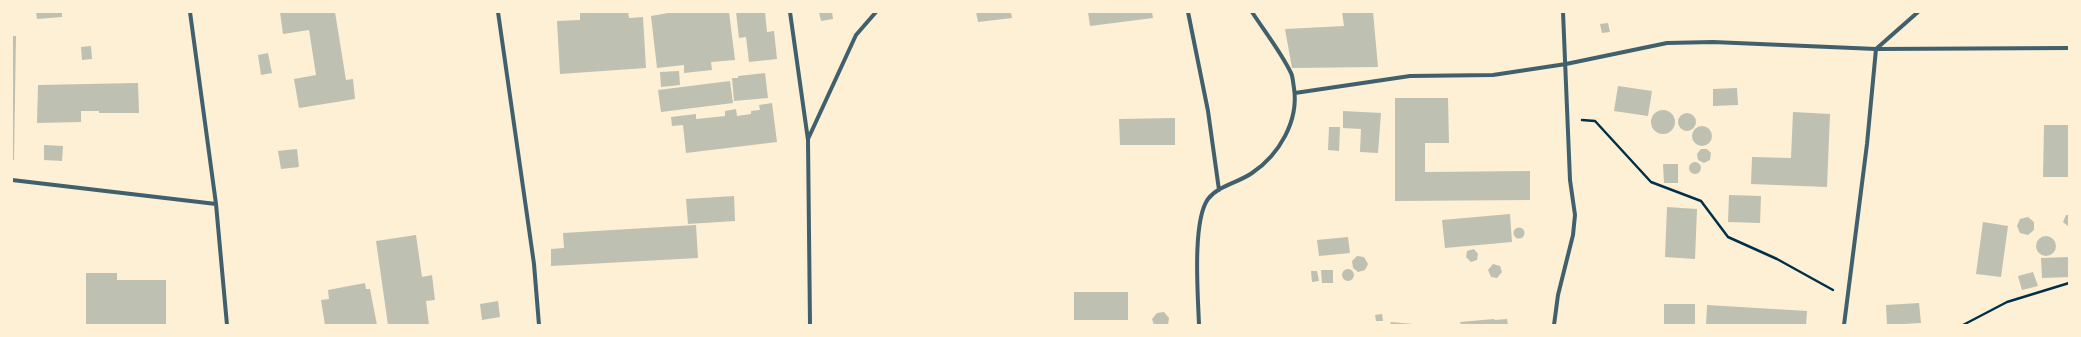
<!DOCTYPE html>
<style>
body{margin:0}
#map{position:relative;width:2081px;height:337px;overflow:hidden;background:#fdf0d5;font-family:Karla,sans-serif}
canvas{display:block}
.frame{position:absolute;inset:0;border:13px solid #fdf0d5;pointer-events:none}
</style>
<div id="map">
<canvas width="2081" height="337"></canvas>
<div class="frame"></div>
</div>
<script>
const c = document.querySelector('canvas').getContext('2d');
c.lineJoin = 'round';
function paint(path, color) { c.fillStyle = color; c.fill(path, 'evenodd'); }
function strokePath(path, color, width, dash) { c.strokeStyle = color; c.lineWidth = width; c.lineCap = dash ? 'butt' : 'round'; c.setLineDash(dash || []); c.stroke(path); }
paint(new Path2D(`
 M36 12H62V17L37 19Z
 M280 12H335L346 80 353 79 355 99 299 108 294 79 316 75 309 30 283 34Z
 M580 12H628L629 18 643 17 646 68 560 74 557 21 580 20Z
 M674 12H729L735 60 711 62 712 70 684 73V65L657 68 651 16Z
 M736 12H765L767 32 774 31 777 59 749 62 746 37 739 38Z
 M819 12H832L833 19 821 21Z
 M976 12H1011L1012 18 978 22Z
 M1088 12H1152L1153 18 1090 26Z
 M1342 12H1373L1378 67 1292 68 1285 29 1344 26Z
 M1608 23 1610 32 1602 33 1600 24Z
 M12 36H16L14 160H12Z
 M91 46 92 59 82 60 81 47Z
 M268 53 272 73 261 75 258 55Z
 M679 71 680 85 661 87 660 72Z
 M765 73 768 98 734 101 732 78H738V76Z
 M730 81 733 103 661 112 658 90Z
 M138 83 139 113H99V111H81V122L37 123 38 85Z
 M1618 86 1652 91 1648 116 1614 111Z
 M1737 88 1738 105 1713 106V89Z
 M1395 98H1448L1449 143H1425V172L1530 171V200L1395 201Z
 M772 103 777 142 686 153 683 125 672 126 671 117 696 114V119L725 116V111L736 109 737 116 751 114V111L760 110 759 105Z
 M1651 122a12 12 0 1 1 24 0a12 12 0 1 1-24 0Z
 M1343 111 1381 113 1378 153 1360 152 1361 129 1343 128Z
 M1793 112 1830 114 1827 187 1751 184 1752 157 1791 158Z
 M1678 122a9 9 0 1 1 18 0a9 9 0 1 1-18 0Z
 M1175 118V145H1120L1119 119Z
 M2044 125H2069V177H2043Z
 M1692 136a10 10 0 1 1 20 0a10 10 0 1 1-20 0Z
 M1329 127H1340L1339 151 1328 150Z
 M44 145 63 146 62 161 44 160Z
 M297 149 299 167 281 169 278 151Z
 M1701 149H1707L1711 153 1710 160 1704 163 1698 160 1697 154Z
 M1689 168a6 6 0 1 1 12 0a6 6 0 1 1-12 0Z
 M1663 164H1678V183H1664Z
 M1729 195 1761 196 1760 223 1728 222Z
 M734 196 735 221 688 224 686 199Z
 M1667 207 1697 209 1695 259 1665 257Z
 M1510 214 1512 242 1445 248 1442 220Z
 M2066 215H2069V227L2063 222Z
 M2028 217 2034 222V230L2028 235 2020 233 2017 226 2020 219Z
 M1983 222 2008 226 2001 277 1976 274Z
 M696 225 698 258 551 266V249L564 248 563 233Z
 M1513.5 233a5.5 5.5 0 1 1 11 0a5.5 5.5 0 1 1-11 0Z
 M416 235 422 277 432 275 435 300 426 301 429 325H388L376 241Z
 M2036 246a10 10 0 1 1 20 0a10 10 0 1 1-20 0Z
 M1348 237 1350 253 1319 256 1317 240Z
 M1474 249 1478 254 1477 260 1471 262 1466 257 1467 251Z
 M1357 256 1364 257 1368 264 1365 270 1358 272 1353 268 1352 261Z
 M2069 257V277L2042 278 2041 258Z
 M1493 264 1500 266 1502 272 1497 278 1491 277 1488 270Z
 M1342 275a6 6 0 1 1 12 0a6 6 0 1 1-12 0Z
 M1321 270H1333V283H1322Z
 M1311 271H1317L1319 281 1312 282Z
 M2033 272 2038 286 2022 290 2018 276Z
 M86 273H117V280H166V325H86Z
 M365 283 366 289H370L377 325H325L321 300 329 299 328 290Z
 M1074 292H1128V320H1074Z
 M498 301 500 317 482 320 480 304Z
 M1919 303 1921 323 1887 325 1886 305Z
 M1664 304H1695V325H1664Z
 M1707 305 1807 311 1806 325H1706Z
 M1164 312 1169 318 1168 325H1154L1152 319 1157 313Z
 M1382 314 1383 321H1376L1375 315Z
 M1494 319 1495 320 1507 319 1508 325H1461L1460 322Z
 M1391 322 1413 324V325H1390Z`), '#bec0b2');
strokePath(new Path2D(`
 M1582 120 1595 121 1651 182 1701 201 1728 237 1777 259 1833 290
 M1963 325 2007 302 2069 283`), '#003049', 2.5);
strokePath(new Path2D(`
 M190 12 216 204 227 325
 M498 12 534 264 539 325
 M790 12 808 140 810 325
 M1188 12 1208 111 1219 190
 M1295 93 1410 76 1493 75 1566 64 1667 43 1713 42 1876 49 2069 48
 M808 139 856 35 876 12
 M12 180 216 204
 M1199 325C1198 296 1192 221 1208 199 1219 185 1238 183 1252 173 1279 155 1299 121 1294 88 1293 83 1293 77 1291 73 1281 52 1265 32 1252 12
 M1554 325 1558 295 1573 235 1575 215 1570 180 1563 12
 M1844 325 1867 144 1876 49 1918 12`), '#3f606c', 4);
</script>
